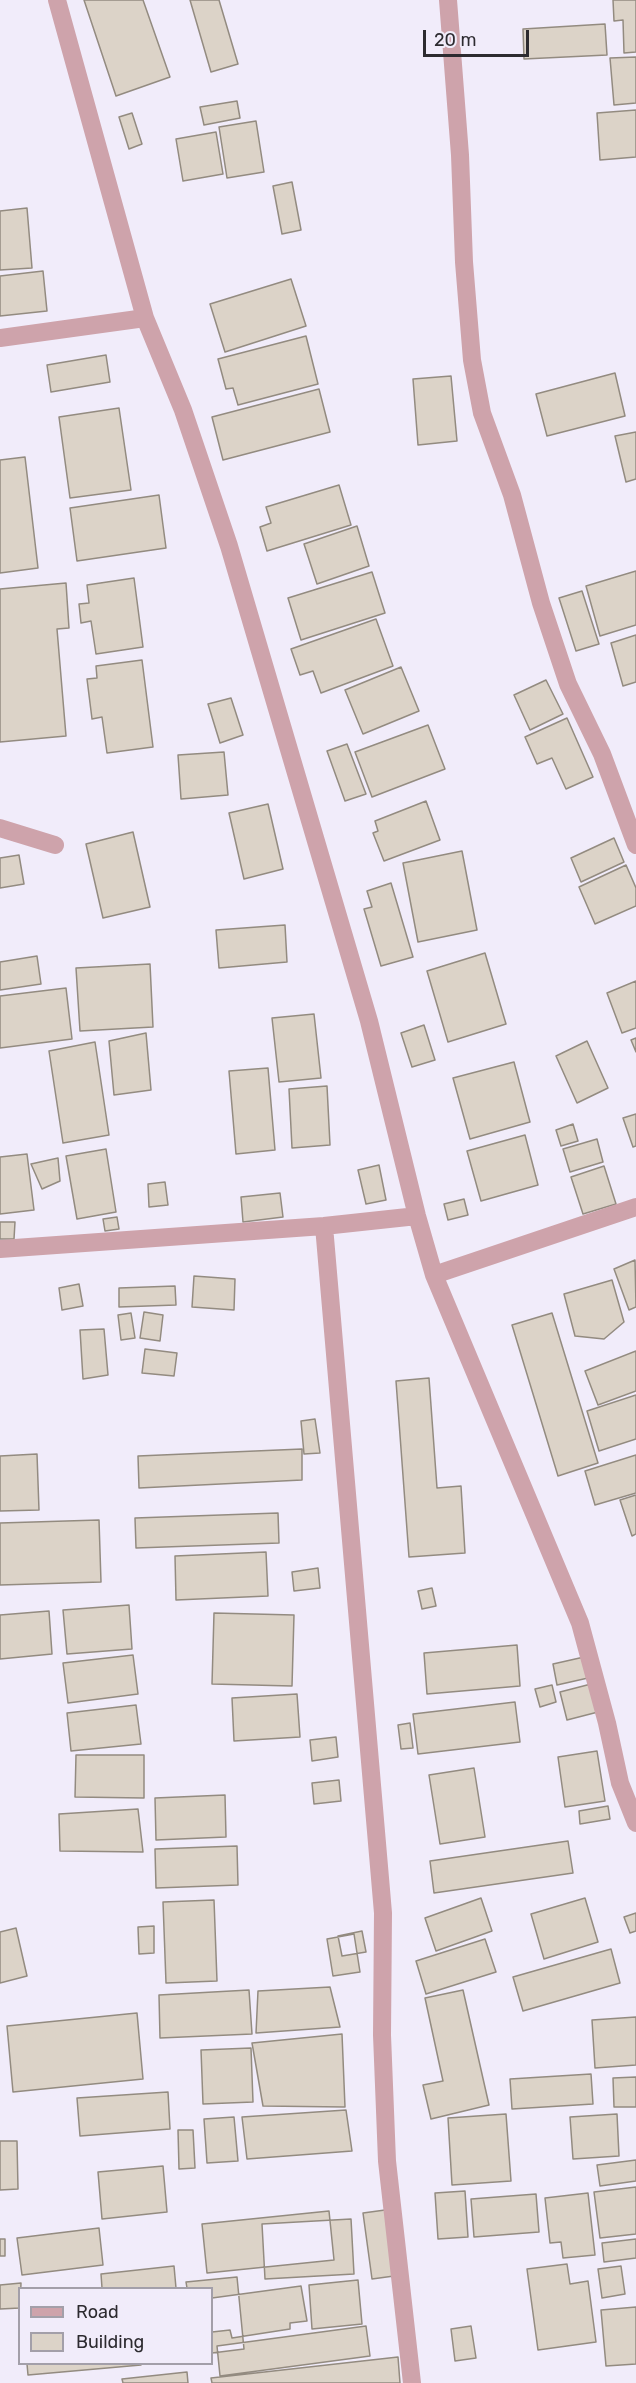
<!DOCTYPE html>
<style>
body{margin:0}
#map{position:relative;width:636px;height:2383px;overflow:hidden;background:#f1ecfa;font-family:Rubik,sans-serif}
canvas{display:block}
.legend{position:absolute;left:18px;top:2287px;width:195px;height:78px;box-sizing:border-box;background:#f1ecfa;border:2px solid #a39fa9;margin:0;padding:8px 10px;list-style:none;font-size:18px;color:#2d2b30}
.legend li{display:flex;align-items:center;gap:12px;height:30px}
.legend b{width:30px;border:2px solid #a39fa9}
.scale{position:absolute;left:423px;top:30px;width:106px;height:27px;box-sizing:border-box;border:3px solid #2d2b30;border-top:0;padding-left:8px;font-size:18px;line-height:21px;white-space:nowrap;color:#2d2b30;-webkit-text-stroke:4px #f1ecfa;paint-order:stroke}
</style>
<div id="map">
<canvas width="636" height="2383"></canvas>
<ul class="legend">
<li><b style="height:8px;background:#cea3ab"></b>Road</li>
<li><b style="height:16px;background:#dcd3c8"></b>Building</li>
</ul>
<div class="scale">20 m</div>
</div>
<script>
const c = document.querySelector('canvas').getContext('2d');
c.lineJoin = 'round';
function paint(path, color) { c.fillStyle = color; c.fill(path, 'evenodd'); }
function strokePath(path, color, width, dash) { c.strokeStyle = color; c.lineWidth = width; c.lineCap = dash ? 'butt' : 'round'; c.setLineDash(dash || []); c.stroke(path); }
const building = new Path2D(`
 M84 0H143L170 77 116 96Z
 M190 0H219L238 64 211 72Z
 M613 0H636V52L624 53 623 20 614 21Z
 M605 24 607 55 524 59 523 29Z
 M636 57V103L614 105 610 58Z
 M237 101 240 118 204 125 200 107Z
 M636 110V157L600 160 597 113Z
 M132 113 142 144 129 149 119 117Z
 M256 121 264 172 227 178 219 127Z
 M216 132 223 174 183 181 176 139Z
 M292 182 301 230 282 234 273 186Z
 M27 208 32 268 0 270V211Z
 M43 271 47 311 0 316V276Z
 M291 279 306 326 225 352 210 304Z
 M306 336 318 384 238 405 233 388 226 389 218 359Z
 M106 355 110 382 51 392 47 365Z
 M615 373 625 416 547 436 536 394Z
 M451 376 457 441 418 445 413 379Z
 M319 389 330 432 223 460 212 417Z
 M119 408 131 490 70 498 59 417Z
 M636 432V479L626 482 615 436Z
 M25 457 38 568 0 573V460Z
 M339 485 351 525 267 551 260 527 271 523 266 507Z
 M159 495 166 548 77 561 70 508Z
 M357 526 369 566 317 584 304 544Z
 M636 571V625L600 636 586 586Z
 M372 572 385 613 301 640 288 598Z
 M134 578 143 647 96 654 91 621 81 623 79 604 89 603 87 585Z
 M66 583 69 628 57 629 66 736 0 742V589Z
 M582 591 599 644 576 651 559 598Z
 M376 619 393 666 321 693 313 671 300 675 291 649Z
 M636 635V682L623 686 611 643Z
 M142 660 153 747 107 753 102 717 92 719 87 679 97 678 96 666Z
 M401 667 419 711 363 734 345 690Z
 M546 680 563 714 530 730 514 695Z
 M231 698 243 735 220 743 208 704Z
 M567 718 593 777 566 789 552 758 537 764 525 737Z
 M428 725 445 769 372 797 355 752Z
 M347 744 366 794 345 801 327 751Z
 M224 752 228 795 181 799 178 755Z
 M426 801 440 840 384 861 373 833 378 831 375 821Z
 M268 804 283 869 244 879 229 813Z
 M133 832 150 907 103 918 86 844Z
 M614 838 624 862 581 882 571 858Z
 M462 851 477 930 418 942 403 863Z
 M19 855 24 884 0 888V858Z
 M626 865 636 888V906L595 924 579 887Z
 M391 883 413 957 381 966 364 909 372 907 367 891Z
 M285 925 287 962 219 968 216 930Z
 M485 953 506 1024 448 1042 427 971Z
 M37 956 41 984 0 990V962Z
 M150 964 153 1027 80 1031 76 968Z
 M636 981V1028L622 1033 607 993Z
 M66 988 72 1039 0 1048V996Z
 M314 1014 321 1078 279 1082 272 1018Z
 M424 1025 435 1060 412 1067 401 1033Z
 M146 1033 151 1090 114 1095 109 1041Z
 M636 1038V1052L631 1040Z
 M587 1041 608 1088 577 1103 556 1056Z
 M95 1042 109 1135 63 1143 49 1051Z
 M514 1062 530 1122 470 1139 453 1078Z
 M268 1068 275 1150 236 1154 229 1071Z
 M327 1086 330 1145 292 1148 289 1089Z
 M636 1114V1146L633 1147 623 1118Z
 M573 1124 578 1141 561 1146 556 1130Z
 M525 1135 538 1185 481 1201 467 1151Z
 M597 1139 603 1162 570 1172 563 1149Z
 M106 1149 116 1212 77 1219 66 1156Z
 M27 1154 34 1210 0 1214V1157Z
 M58 1158 60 1181 42 1189 31 1164Z
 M379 1165 386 1200 366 1204 358 1170Z
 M604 1166 616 1204 583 1214 571 1177Z
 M165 1182 168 1205 149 1207 148 1184Z
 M280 1193 283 1217 243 1222 241 1197Z
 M464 1199 468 1215 448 1220 444 1204Z
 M117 1217 119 1229 105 1231 103 1219Z
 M0 1222H15L14 1239H0Z
 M635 1260 636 1307 629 1310 614 1269Z
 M194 1276 235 1279 234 1310 192 1307Z
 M612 1280 624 1322 604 1339 575 1336 564 1294Z
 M79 1284 83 1306 62 1310 59 1288Z
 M175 1286 176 1305 119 1307V1288Z
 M144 1312 163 1315 160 1341 140 1338Z
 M131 1313 135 1338 121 1340 118 1315Z
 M552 1313 598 1463 558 1476 512 1325Z
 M104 1329 108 1375 83 1379 80 1330Z
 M145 1349 177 1353 174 1376 142 1373Z
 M636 1351V1391L598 1405 585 1371Z
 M429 1378 437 1488 461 1486 465 1553 409 1557 396 1381Z
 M636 1395V1439L599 1451 587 1411Z
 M315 1419 320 1453 304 1454 301 1421Z
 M302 1449V1480L139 1488 138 1456Z
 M37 1454 39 1510 0 1511V1456Z
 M636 1455V1493L595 1505 585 1471Z
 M636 1495V1534L632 1536 620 1500Z
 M278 1513 279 1543 136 1548 135 1518Z
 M99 1520 101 1582 0 1585V1523Z
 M266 1552 268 1596 176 1600 175 1556Z
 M318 1568 320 1588 294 1591 292 1572Z
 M432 1588 436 1606 422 1609 418 1591Z
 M129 1605 132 1649 67 1654 63 1610Z
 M49 1611 52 1654 0 1659V1615Z
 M214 1613 294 1615 292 1686 212 1684Z
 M517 1645 520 1686 427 1694 424 1653Z
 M133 1655 138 1694 68 1703 63 1663Z
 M584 1657 588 1678 557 1685 553 1664Z
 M591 1684 598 1712 567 1720 560 1692Z
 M552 1685 556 1702 540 1707 535 1689Z
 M297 1694 300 1737 234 1741 232 1698Z
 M515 1702 520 1742 418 1754 413 1714Z
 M136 1705 141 1744 71 1751 67 1713Z
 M410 1723 413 1748 401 1749 398 1725Z
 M336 1737 338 1757 312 1761 310 1740Z
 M597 1751 605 1801 565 1807 558 1757Z
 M76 1755H144V1798L75 1797Z
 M474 1768 485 1837 440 1844 429 1775Z
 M339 1780 341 1801 314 1804 312 1783Z
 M225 1795 226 1837 156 1840 155 1798Z
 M608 1806 610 1819 580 1824 579 1811Z
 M138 1809 143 1852 60 1851 59 1814Z
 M568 1841 573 1873 434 1893 430 1861Z
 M237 1846 238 1885 156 1888 155 1849Z
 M481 1898 492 1931 436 1951 425 1918Z
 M585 1898 598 1942 544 1959 531 1914Z
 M214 1900 217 1981 166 1983 163 1902Z
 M636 1913V1931L630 1933 624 1917Z
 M154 1926V1953L139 1954 138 1927Z
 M16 1928 27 1976 0 1983V1932Z
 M362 1931 366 1952 342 1956 338 1936Z
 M354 1934 360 1972 333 1976 327 1939Z
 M485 1939 496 1972 426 1994 416 1961Z
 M611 1949 620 1983 523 2011 513 1977Z
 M330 1987 340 2027 256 2033 258 1991Z
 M249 1990 252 2034 160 2038 159 1995Z
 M463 1990 489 2105 431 2119 423 2085 443 2081 425 1998Z
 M137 2013 143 2079 13 2092 7 2026Z
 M636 2017V2065L595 2068 592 2020Z
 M342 2034 345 2107 263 2106 252 2043Z
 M251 2048 253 2102 203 2104 201 2050Z
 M591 2074 593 2104 512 2109 510 2079Z
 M636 2077V2107H614L613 2078Z
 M168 2092 170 2129 80 2136 77 2098Z
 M346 2110 352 2151 247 2159 242 2117Z
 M506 2114 511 2181 452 2185 448 2118Z
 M617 2114 619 2156 573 2159 570 2117Z
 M234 2117 238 2161 207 2163 204 2119Z
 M178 2130H193L195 2168 179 2169Z
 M0 2141H17L18 2189 0 2190Z
 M636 2160V2181L600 2186 597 2165Z
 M163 2166 167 2212 102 2219 98 2172Z
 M636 2187V2234L600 2238 594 2192Z
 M465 2191 468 2237 438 2239 435 2193Z
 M588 2193 595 2255 563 2258 561 2242 550 2243 545 2198Z
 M536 2194 539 2232 474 2237 471 2199Z
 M385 2210 394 2276 372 2279 363 2213Z
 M329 2211 334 2260 207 2273 202 2224Z
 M351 2219 354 2274 265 2279 262 2224Z
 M99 2228 103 2265 22 2275 17 2238Z
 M0 2239H5V2256H0Z
 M636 2239V2258L604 2262 602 2243Z
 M567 2264 570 2284 588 2281 596 2342 538 2350 527 2269Z
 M174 2266 176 2288H102L101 2274Z
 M621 2266 625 2294 602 2298 598 2269Z
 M237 2277 244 2349 212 2353V2288H187L186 2282Z
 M358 2280 362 2324 312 2329 309 2285Z
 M21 2283 20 2308 0 2309V2285Z
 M301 2286 307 2321 290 2323V2329L232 2338 230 2330 212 2332V2298Z
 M636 2307V2364L606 2366 601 2310Z
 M366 2326 370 2356 220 2376 217 2346Z
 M471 2326 476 2358 455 2361 451 2329Z
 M398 2357 400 2383H212L211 2378Z
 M27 2364H141V2365L28 2375Z
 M187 2372 188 2383H123L122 2379Z`);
paint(building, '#dcd3c8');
strokePath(building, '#938b80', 1.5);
strokePath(new Path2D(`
 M57 0 145 318 183 410 229 546 369 1021 417 1216 434 1275 580 1623 607 1723 620 1783 636 1823
 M448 0 460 155 464 262 472 360 482 413 512 495 541 603 568 684 602 754 636 845
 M0 338 145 318
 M0 828 55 845
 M324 1226 383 1913 382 2035 387 2161 412 2383
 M0 1249 324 1226 417 1216
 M434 1275 636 1207`), '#cea3ab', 18);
</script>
